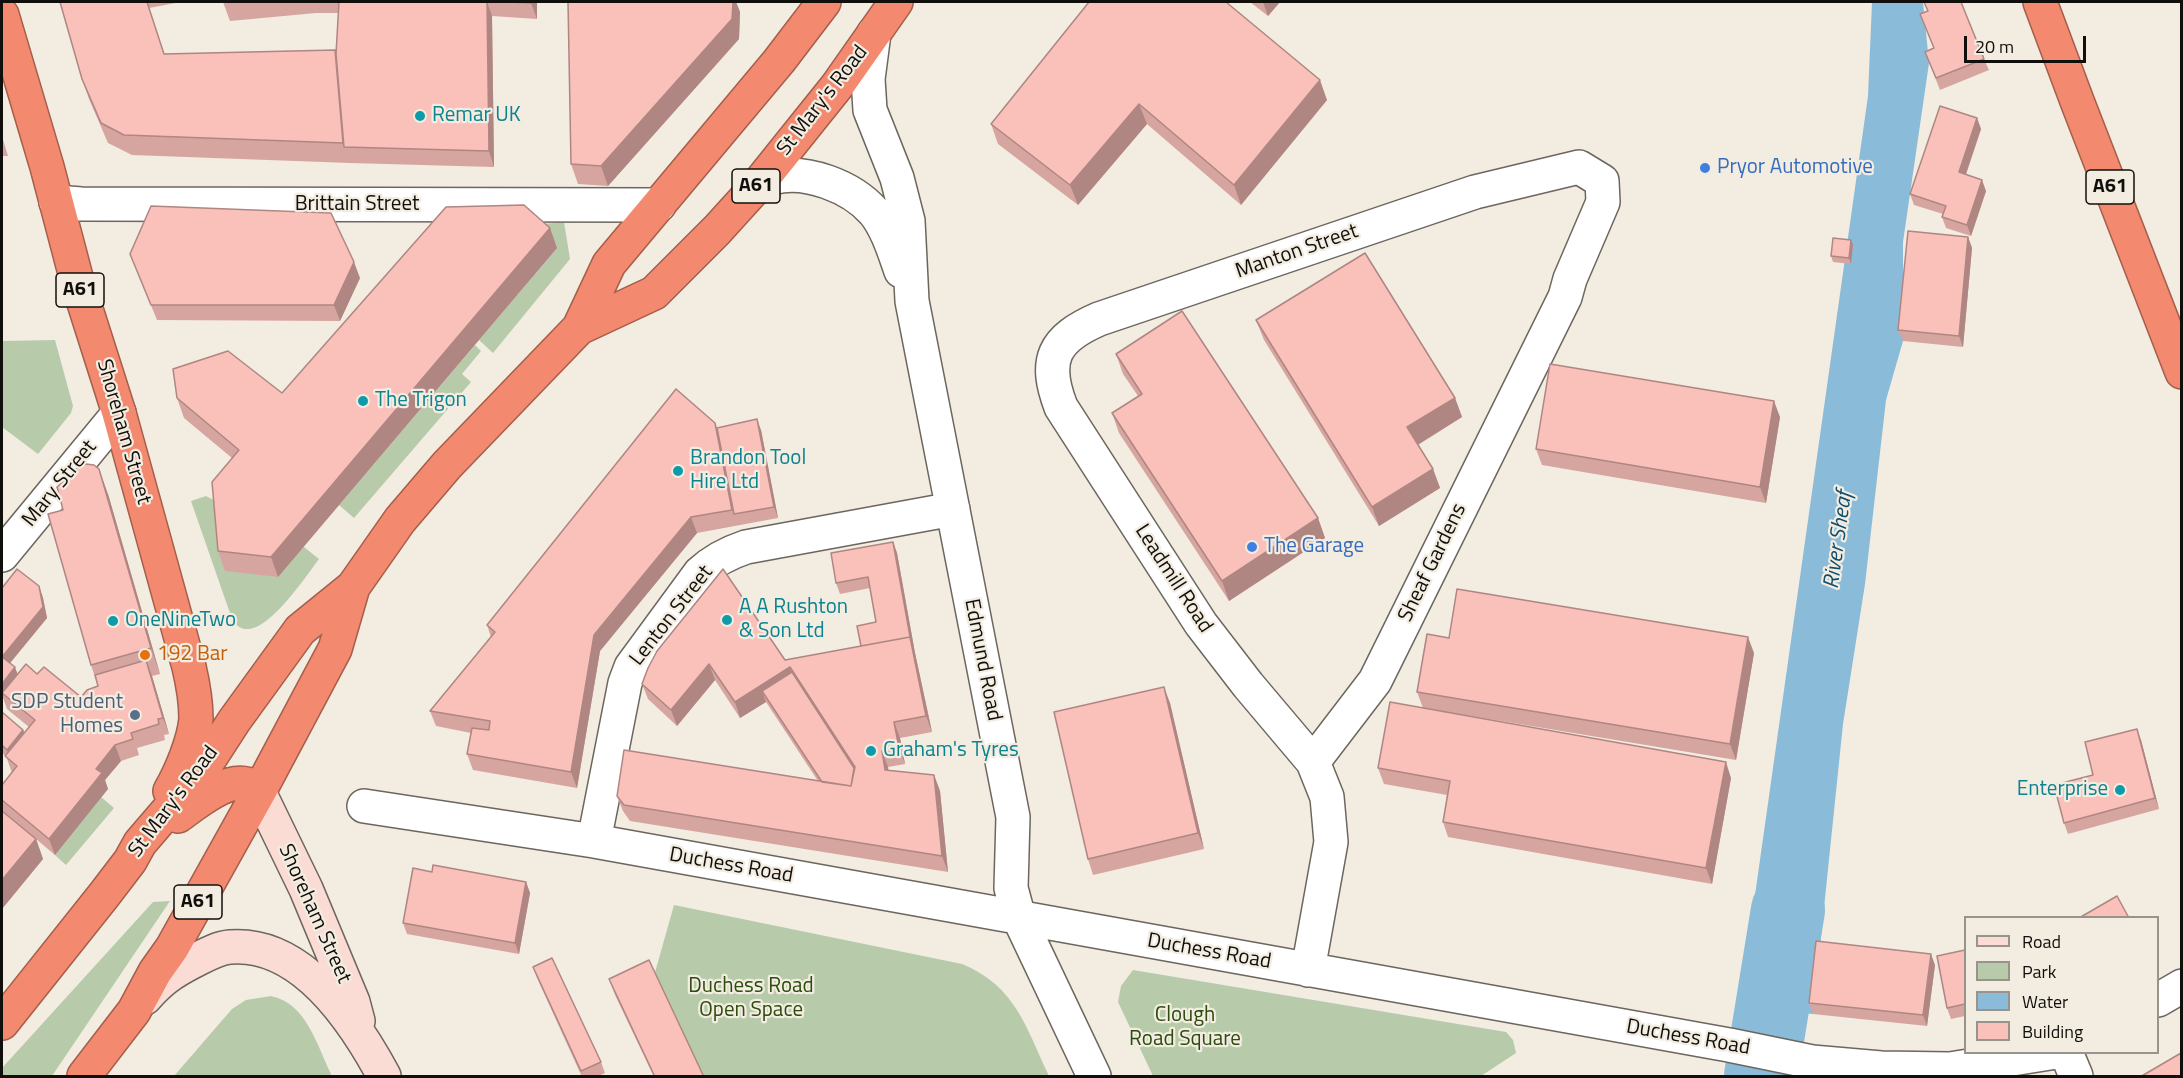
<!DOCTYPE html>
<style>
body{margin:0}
#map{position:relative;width:2183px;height:1078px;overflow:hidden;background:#f2ece1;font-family:"Titillium Web",sans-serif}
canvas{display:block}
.frame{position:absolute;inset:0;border:3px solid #110f0b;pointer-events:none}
.legend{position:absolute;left:1964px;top:916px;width:195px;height:138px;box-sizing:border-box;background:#f2ece1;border:2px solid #98948b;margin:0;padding:8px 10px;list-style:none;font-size:18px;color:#110f0b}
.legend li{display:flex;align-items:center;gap:12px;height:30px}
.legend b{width:30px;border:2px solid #98948b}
.scale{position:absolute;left:1964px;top:36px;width:122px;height:27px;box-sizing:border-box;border:3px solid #110f0b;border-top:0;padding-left:8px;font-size:18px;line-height:21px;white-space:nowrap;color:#110f0b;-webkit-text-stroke:4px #f2ece1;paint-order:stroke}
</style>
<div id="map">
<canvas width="2183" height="1078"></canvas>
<div class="frame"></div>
<ul class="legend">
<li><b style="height:8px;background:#fbdcd4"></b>Road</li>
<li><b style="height:16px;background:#b7cbab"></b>Park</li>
<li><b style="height:16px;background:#8abbd9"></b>Water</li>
<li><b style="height:16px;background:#fac0ba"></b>Building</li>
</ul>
<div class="scale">20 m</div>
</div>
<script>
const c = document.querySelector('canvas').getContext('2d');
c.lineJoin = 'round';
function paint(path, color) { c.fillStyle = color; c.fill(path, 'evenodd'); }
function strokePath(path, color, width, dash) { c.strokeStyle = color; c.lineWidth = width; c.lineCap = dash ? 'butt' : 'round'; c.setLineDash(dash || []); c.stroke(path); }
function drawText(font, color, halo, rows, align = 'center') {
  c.font = font + ' "Titillium Web",sans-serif'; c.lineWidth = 4.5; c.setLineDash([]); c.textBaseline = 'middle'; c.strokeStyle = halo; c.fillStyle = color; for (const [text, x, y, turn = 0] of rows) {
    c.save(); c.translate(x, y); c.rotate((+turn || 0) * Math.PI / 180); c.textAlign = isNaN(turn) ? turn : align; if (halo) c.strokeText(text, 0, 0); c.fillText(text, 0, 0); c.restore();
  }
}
paint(new Path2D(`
 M564 222 570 259 493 353 479 340 557 248 532 225Z
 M55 340 73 406 71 413 38 454 2 427V341Z
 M475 345 481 351 462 374 471 382 354 518 339 505Z
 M206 496 304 547 319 559C305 577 254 657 232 619L191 501Z
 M101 797 114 808 66 865 55 855Z
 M170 901 52 1076H2V1068L153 902Z
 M674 905 962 964C1016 986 1026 1028 1049 1076H702L654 976Z
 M1133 970 1506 1032 1513 1040 1516 1053 1481 1076H1153L1118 1002 1121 986Z
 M271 996C306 1003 317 1045 331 1074L329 1076H174L232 1009 246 1000Z`), '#b7cbab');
paint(new Path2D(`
 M1872 2H1923L1929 63 1903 242V341L1886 400 1865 584 1843 724 1813 1014 1737 1007 1743 980 1868 96Z`), '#8abbd9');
strokePath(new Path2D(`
 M1761 1076 1788 910`), '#8abbd9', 74);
const street = new Path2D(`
 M874 33 868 79 870 110 897 178 908 221 912 301 1013 817 1011 888 1019 918 1094 1076
 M756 187C761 184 766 180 772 178 805 168 852 187 874 212 887 228 894 251 901 271
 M56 202 81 204 659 205
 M2 555 119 413
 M364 806 594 841 1729 1045 1812 1062 1881 1068 1950 1069 2056 1052
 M594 841 625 683 631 667 700 573C714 560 728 553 746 547L953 509
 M1308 970 1331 842 1327 797 1313 762 1248 685 1201 624 1061 407C1043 360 1053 339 1099 319L1475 192 1579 167 1602 181 1603 202 1570 279 1565 297 1375 681 1313 762
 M2158 1000 2182 986
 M2066 1052 2076 1076`);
const secondary = new Path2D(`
 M259 792 306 889 353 1002 358 1021
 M145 998C161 980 171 973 192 962 204 956 217 948 230 947 302 941 355 1022 384 1076`);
const highway = new Path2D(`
 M2040 2 2077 101 2182 372
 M2 15 47 167 77 281 119 413 189 667C193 684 196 702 196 719 194 741 181 772 170 791
 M579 328 654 293 717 230 756 187 837 86 896 2
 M178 816C195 804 225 778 247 784 251 785 256 789 259 792
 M2 1023 104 895 130 861 140 843 201 772 234 721 300 630 353 587 400 520 447 465 579 328 609 264 779 61 824 2
 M84 1076 134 1011 155 972 172 948 259 792 335 649 353 587`);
strokePath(street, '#6c665e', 36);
strokePath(secondary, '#6c665e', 36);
strokePath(highway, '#a45e4b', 36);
strokePath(street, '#fff', 33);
strokePath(secondary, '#fbdcd4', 33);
strokePath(highway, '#f3896e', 33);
paint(new Path2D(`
 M60 2H181L149 8 164 54 335 50 336 54 339 13H316L230 21 223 2H537V19L492 16 494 167 350 163 132 155 108 143 89 99 82 79Z
 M568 2H736L740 12 739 39 608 186 578 184 571 164Z
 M1089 2 1327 100 1241 205 1147 124 1078 205 998 144 991 124Z
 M1250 2H1280L1268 16Z
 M1933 48 1984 59 1989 70 1940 90 1925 52Z
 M1977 118 1981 129 1966 174 1986 191 1971 236 1946 228 1942 217 1943 214 1914 205 1910 194Z
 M2 136 8 156H2Z
 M550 228 557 248 278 577 225 571 218 551 232 458 184 418 177 398 282 393Z
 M1968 237 1972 248 1963 347 1903 341 1898 330Z
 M1853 245 1851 264 1833 262 1831 256Z
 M130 254 360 278 340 321 157 320Z
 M1256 320 1455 398 1462 417 1418 445 1433 469 1440 488 1379 526 1264 340Z
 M1116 354 1318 518 1325 538 1229 601 1119 433 1112 413 1138 396 1123 374Z
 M1780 417 1766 503 1542 465 1536 449Z
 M715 423 717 428 761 430 778 518 697 533 600 651 577 788 473 770 467 754 471 733 436 726 430 711 491 637 487 625Z
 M108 494 160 674 152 676 169 734 164 735 165 740 137 748 139 755 121 761 105 780 108 789 55 855 36 839 43 859 2 909V781L3 784 12 773 6 756 2 753V712L23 730 25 733 29 727 7 709 3 698 2 700V588L39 586 43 598 47 618 10 663 18 674H37L81 697 98 686 91 665 63 510Z
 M893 542 897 553 915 653 932 732 900 738 905 764 888 767V770L934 775 940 791 948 872 630 821 623 811 617 796 818 781 766 702 740 718 715 680 677 726 648 699 642 684 648 668 785 660 861 646 876 622 870 588 840 594 836 583Z
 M1449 638 1754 653 1736 760 1423 708 1417 692Z
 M1170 703 1204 849 1093 875 1088 859Z
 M2141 740 2159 809 2068 834 2064 823 2093 775Z
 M1378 768 1731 778 1712 884 1448 837 1443 822 1447 795 1384 784Z
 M432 872 526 882 530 893 519 954 407 934 403 923Z
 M1965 950V1016L1951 1019 1947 1008Z
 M1935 965 1927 1026 1813 1014 1809 1003Z
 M533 967 601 1062 605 1073 597 1077H582L537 978Z
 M609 979 704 1077H654L615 995Z`), '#d7a5a0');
paint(new Path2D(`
 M487 2 492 16 494 167 489 151Z
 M531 2H537V19L531 3Z
 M733 2H736L740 12 739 39 608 186 601 166Z
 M1263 2H1280L1268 16Z
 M335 50 342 70 344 147 343 143Z
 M1320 80 1327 100 1241 205 1234 185Z
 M1139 104 1147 124 1078 205 1070 185Z
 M1977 118 1981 129 1963 183 1959 172Z
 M1982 180 1986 191 1971 236 1967 225Z
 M550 228 557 248 278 577 271 557Z
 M1968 237 1972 248 1963 347 1959 336Z
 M1851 240 1853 245 1851 264 1849 258Z
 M354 262 360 278 340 321 334 305Z
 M1455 398 1462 417 1414 447 1407 427Z
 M1774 401 1780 417 1766 503 1760 487Z
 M757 419 761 430 778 518 774 507Z
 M99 469 108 494 160 674 151 648Z
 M1433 469 1440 488 1379 526 1372 507Z
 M691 517 697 533 600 651 577 788 571 772 594 635Z
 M1318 518 1325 538 1229 601 1222 581Z
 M893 542 897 553 915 653 932 732 926 716 910 637Z
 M39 586 43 598 47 618 6 668 2 657Z
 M1748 637 1754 653 1736 760 1730 744Z
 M146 660 152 676 169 734 163 718Z
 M709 664 715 680 677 726 671 710Z
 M15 667 19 678 2 693 3 698 2 700V684Z
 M790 667 796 683 762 691 766 702 740 718 735 702Z
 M1164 687 1170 703 1204 849 1198 833Z
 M894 722 900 738 905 764 899 748Z
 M2137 729 2141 740 2159 809 2155 798Z
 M23 730 27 741 11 761 7 750Z
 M115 745 121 761 105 780 108 789 55 855 49 839 96 769Z
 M882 751 888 767 891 786 885 770Z
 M1726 762 1731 778 1712 884 1706 868Z
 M934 775 940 791 948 872 942 856Z
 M36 839 43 859 2 909V880Z
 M526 882 530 893 519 954 515 943Z
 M1931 954 1935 965 1927 1026 1923 1015Z`), '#af8682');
const building = new Path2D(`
 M60 2H147L164 54 335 50 343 143 124 135 101 123 82 79Z
 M339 2H487L489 151 344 147 336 54Z
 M509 2H531V3Z
 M568 2H733L732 19 601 166 571 164Z
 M1089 2H1226L1320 80 1234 185 1139 104 1070 185 991 124Z
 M1924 2H1961L1984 59 1936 78 1925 52 1934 48 1920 14 1928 11Z
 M1940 106 1977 118 1959 172 1982 180 1967 225 1942 217 1946 206 1910 194Z
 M524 205 550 228 271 557 218 551 212 482 239 450 177 398 173 369 228 351 282 393 446 207Z
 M151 206 331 213 354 262 334 305H151L130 254Z
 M1908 231 1968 237 1959 336 1898 330Z
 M1833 238 1851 240 1849 258 1831 256Z
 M1365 253 1455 398 1407 427 1433 469 1372 507 1256 320Z
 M1182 311 1318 518 1222 581 1112 413 1142 394 1116 354Z
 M1550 364 1774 401 1760 487 1536 449Z
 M676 389 715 423 732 510 691 517 594 635 571 772 467 754 472 728 489 730 490 721 430 711 495 632 487 625Z
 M757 419 774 507 734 514 717 428Z
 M86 464 94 465 99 469 151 648 91 665 48 514 63 510 57 487 78 467Z
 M893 542 911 642 910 637 861 646 857 626 876 622 868 577 836 583 831 553Z
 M17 569 39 586 43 607 2 657 15 667 2 684V588Z
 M723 569 785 660 910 637 926 716 894 722 899 748 882 751 885 770 934 775 942 856 624 805 617 796 624 750 851 786 855 767 790 667 735 702 709 664 671 710 642 684 648 668 657 651Z
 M1457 589 1748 637 1730 744 1417 692 1427 634 1449 638Z
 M146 660 163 718 158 719 159 724 131 733 133 739 115 745 96 769 102 773 49 839 2 800V785L17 766 5 756 35 720 2 693 26 664 37 674 44 667 81 697 87 690 98 686 95 675Z
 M792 672 854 768 851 786 822 782 762 691Z
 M1164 687 1198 833 1088 859 1054 712Z
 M1390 702 1726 762 1706 868 1443 822 1450 781 1378 768Z
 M2 712 23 730 7 750 2 745Z
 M2137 729 2155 798 2064 823 2054 785 2093 775 2085 742Z
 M2 811 36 839 2 880Z
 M433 865 526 882 515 943 403 923 413 868 432 872Z
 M2117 896 2129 918H2079Z
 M1816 941 1931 954 1923 1015 1809 1003Z
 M1965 950V1004L1947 1008 1937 956Z
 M552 958 601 1062 581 1071 533 967Z
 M649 960 704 1077H655L609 979Z
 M2181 1053V1077H2140Z`);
paint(building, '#fac0ba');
strokePath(building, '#af8682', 1.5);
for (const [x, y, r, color] of [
 [420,116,6,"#0f9aa8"],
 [1705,168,6,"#3f7fe0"],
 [363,401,6,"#0f9aa8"],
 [678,471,6,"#0f9aa8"],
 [1252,547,6,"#3f7fe0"],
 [727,620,6,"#0f9aa8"],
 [113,621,6,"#0f9aa8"],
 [145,655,6,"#e8710a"],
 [135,715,6,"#5c6f8a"],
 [871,751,6,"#0f9aa8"],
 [2120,790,6,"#0f9aa8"]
]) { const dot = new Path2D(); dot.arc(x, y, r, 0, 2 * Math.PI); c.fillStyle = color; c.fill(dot); strokePath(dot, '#f2ece1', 2); }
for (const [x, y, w] of [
 [756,186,48],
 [2110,187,48],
 [80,290,48],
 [198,902,48]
]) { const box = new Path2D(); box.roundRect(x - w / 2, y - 17, w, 34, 4.5); c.fillStyle = '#f2ece1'; c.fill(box); strokePath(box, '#110f0b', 1.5); }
drawText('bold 20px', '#110f0b', null, [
 ["A61",756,186],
 ["A61",2110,187],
 ["A61",80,290],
 ["A61",198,902]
]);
drawText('21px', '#110f0b', '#f2ece1', [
 ["St Mary's Road",823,101,-52],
 ["Brittain Street",357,205],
 ["Manton Street",1297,252,-19],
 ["Shoreham Street",123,432,74],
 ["Mary Street",60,484,-51],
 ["Sheaf Gardens",1433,563,-64],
 ["Leadmill Road",1173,579,57],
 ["Lenton Street",672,616,-52],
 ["Edmund Road",982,660,79],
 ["St Mary's Road",174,802,-53],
 ["Duchess Road",731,866,10],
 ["Shoreham Street",314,914,66],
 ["Duchess Road",1209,952,10],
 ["Duchess Road",1688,1038,10]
]);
drawText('21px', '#0d838f', '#f2ece1', [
 ["Remar UK",432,116],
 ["The Trigon",375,401],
 ["Brandon Tool",690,459],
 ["Hire Ltd",690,483],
 ["A A Rushton",739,608],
 ["& Son Ltd",739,632],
 ["OneNineTwo",125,621],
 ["Graham's Tyres",883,751],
 ["Enterprise",2108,790,"right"]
], 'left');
drawText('21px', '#366cbe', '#f2ece1', [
 ["Pryor Automotive",1717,168],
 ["The Garage",1264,547]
], 'left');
drawText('21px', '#c56008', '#f2ece1', [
 ["192 Bar",157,655]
], 'left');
drawText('21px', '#4e5e75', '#f2ece1', [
 ["SDP Student",123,703],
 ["Homes",123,727]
], 'right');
drawText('21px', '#2b4c0d', '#f2ece1', [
 ["Duchess Road",751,987],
 ["Open Space",751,1011],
 ["Clough",1185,1016],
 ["Road Square",1185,1040]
]);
drawText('italic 22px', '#104d6c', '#f2ece1', [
 ["River Sheaf",1839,540,-82]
]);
</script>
